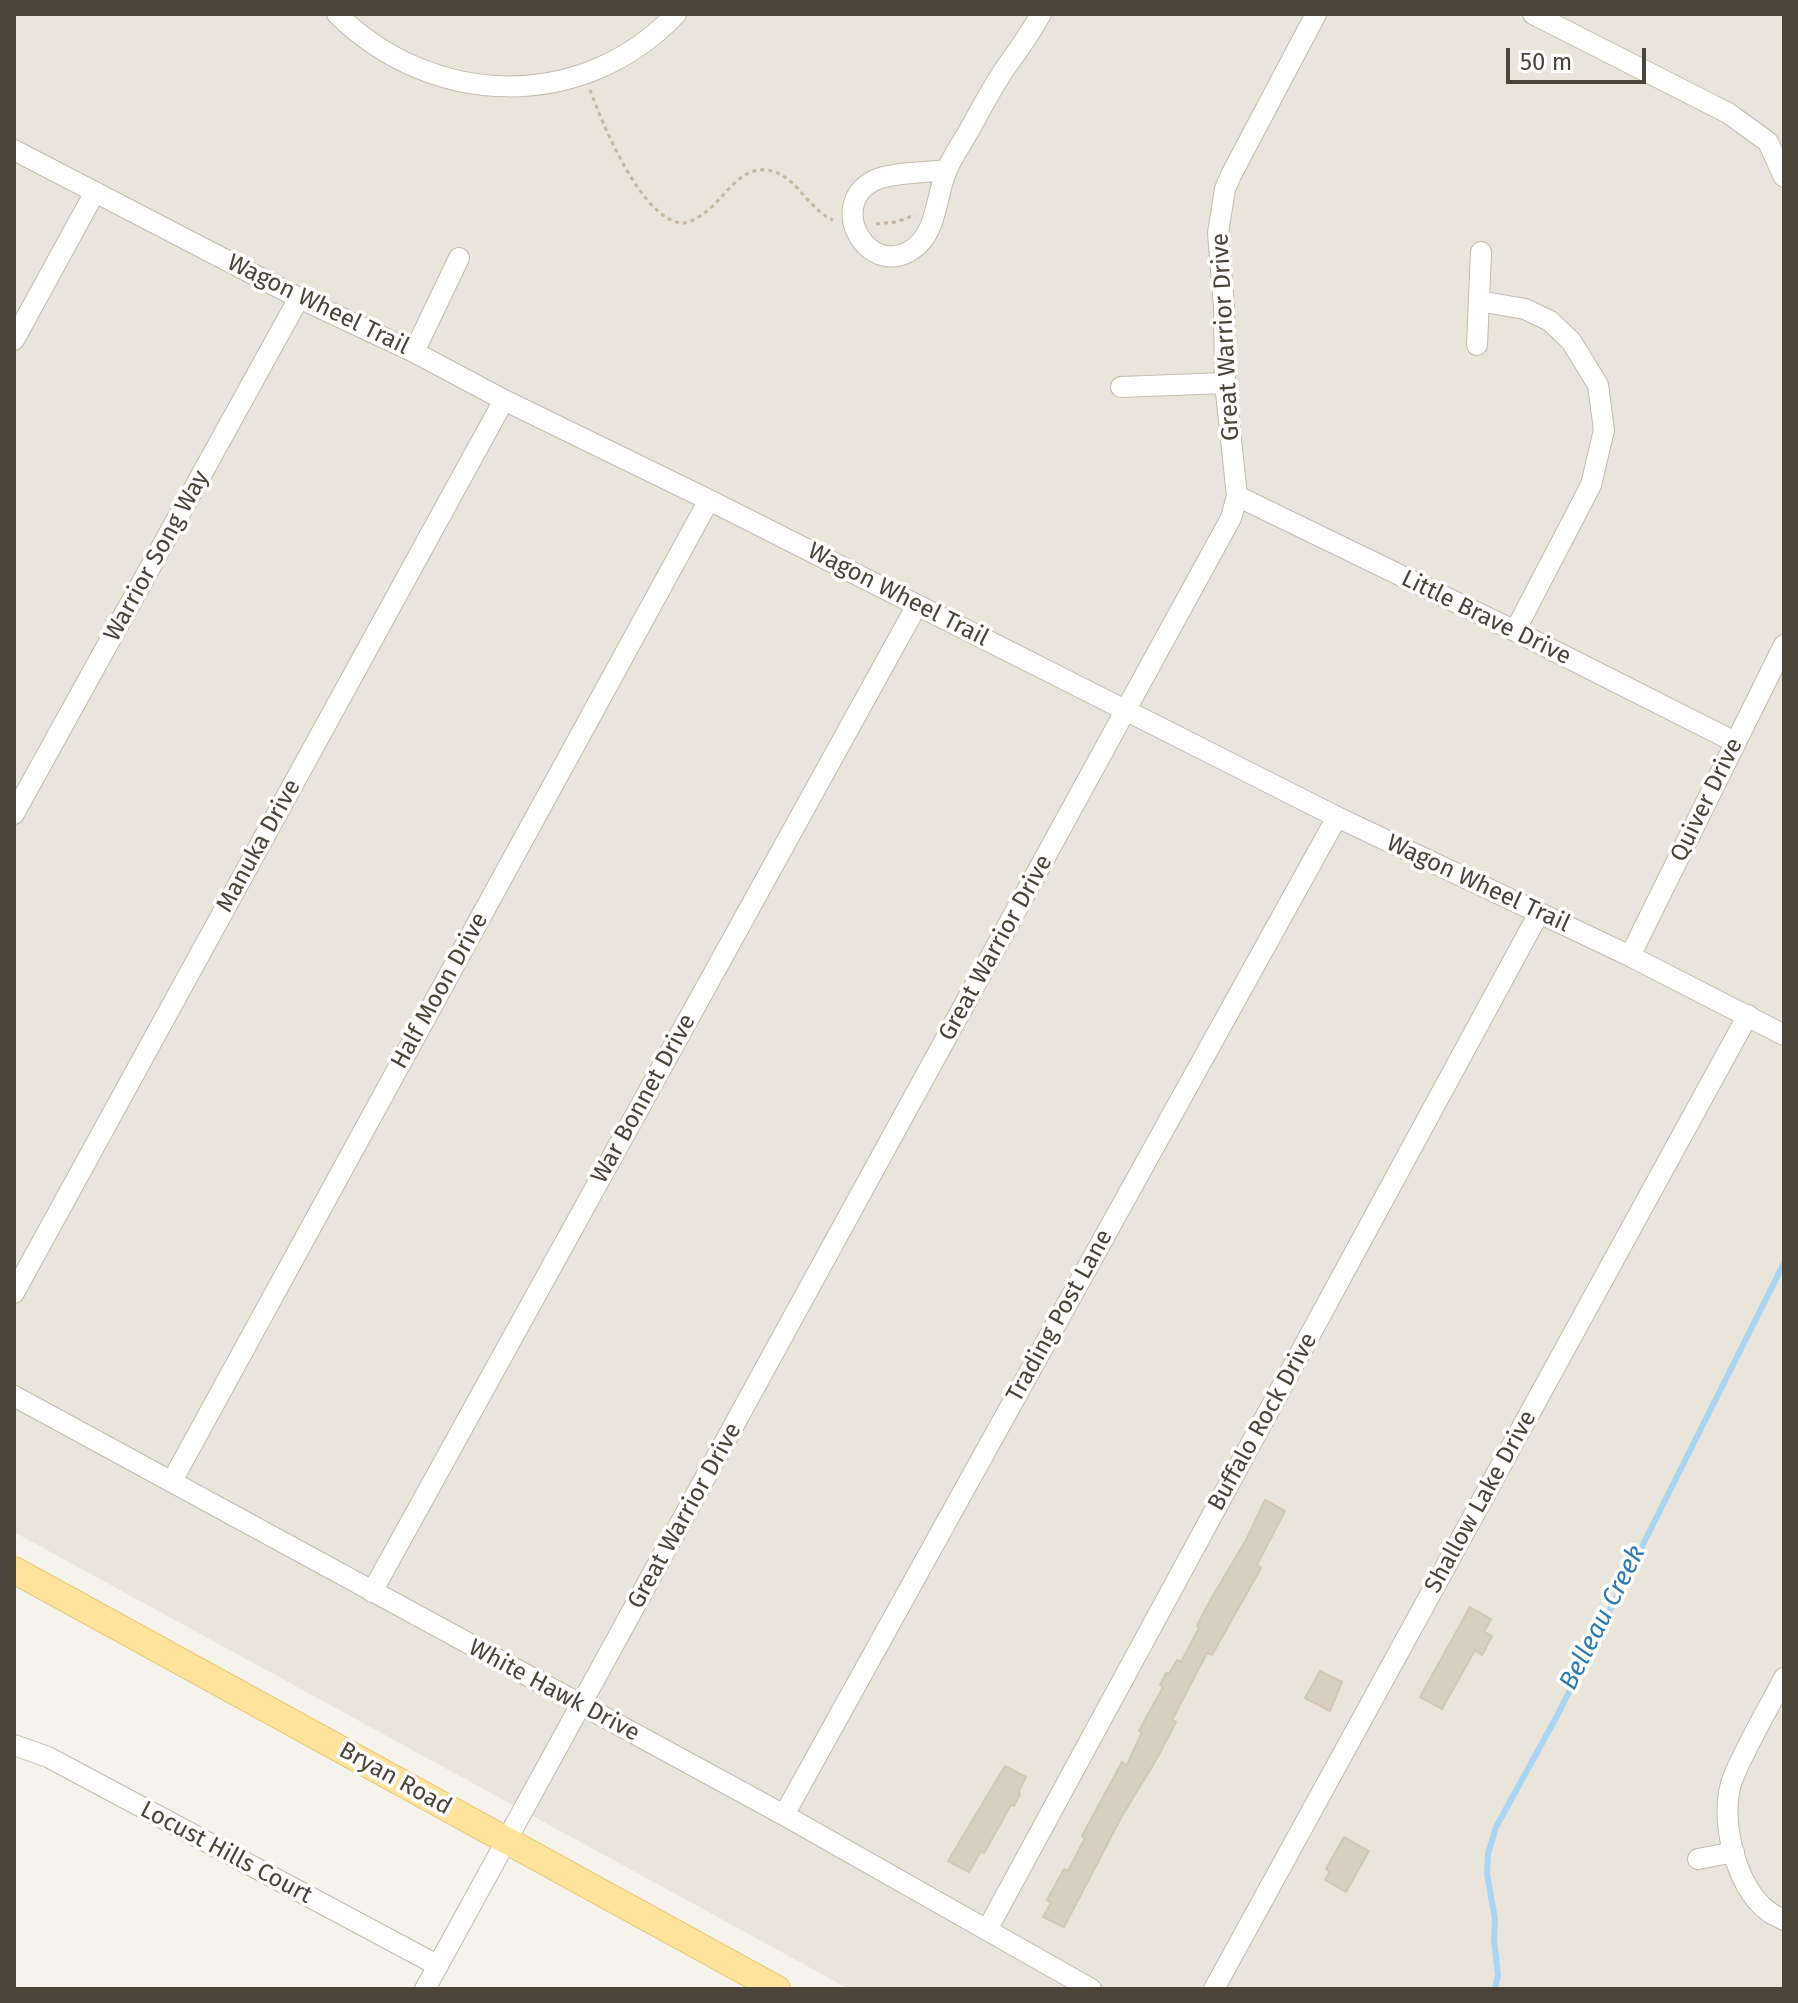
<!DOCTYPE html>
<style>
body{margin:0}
#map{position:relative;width:1798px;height:2003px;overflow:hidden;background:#f6f3ec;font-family:"Fira Sans",sans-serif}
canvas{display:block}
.frame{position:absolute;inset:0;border:16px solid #4b4439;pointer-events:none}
.scale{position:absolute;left:1506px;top:48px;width:140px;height:36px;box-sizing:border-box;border:4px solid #4b4439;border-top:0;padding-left:10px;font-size:24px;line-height:28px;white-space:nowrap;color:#4b4439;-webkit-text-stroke:6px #fff;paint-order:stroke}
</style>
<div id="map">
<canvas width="1798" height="2003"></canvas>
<div class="frame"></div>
<div class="scale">50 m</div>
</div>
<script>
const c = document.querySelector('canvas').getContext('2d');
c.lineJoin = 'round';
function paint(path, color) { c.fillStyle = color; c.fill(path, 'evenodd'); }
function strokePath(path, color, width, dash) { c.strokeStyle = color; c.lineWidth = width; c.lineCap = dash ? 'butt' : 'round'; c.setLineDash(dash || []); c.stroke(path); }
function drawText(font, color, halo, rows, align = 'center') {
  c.font = font + ' "Fira Sans",sans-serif'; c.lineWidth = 7; c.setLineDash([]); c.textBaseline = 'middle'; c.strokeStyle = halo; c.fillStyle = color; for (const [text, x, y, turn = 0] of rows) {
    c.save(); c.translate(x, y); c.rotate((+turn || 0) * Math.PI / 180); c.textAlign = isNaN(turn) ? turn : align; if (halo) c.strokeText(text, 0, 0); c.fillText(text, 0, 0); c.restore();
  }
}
paint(new Path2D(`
 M14 14H1784V1989H849L14 1532Z`), '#eae5da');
strokePath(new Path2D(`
 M1495 1989 1498 1975 1494 1940 1495 1919 1487 1874 1488 1854 1496 1827 1557 1716 1784 1263`), '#a9d4f2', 6);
const building = new Path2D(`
 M1265 1500 1285 1511 1257 1565 1261 1568 1212 1655 1207 1653 1172 1720 1176 1722 1156 1760 1122 1816 1064 1927 1043 1917 1051 1903 1047 1900 1064 1869 1068 1871 1085 1838 1082 1836 1122 1762 1127 1765 1142 1732 1139 1731 1163 1687 1160 1685 1166 1673 1169 1674 1177 1660 1181 1662 1199 1628 1197 1626 1207 1606 1247 1538Z
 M1470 1607 1491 1619 1484 1632 1492 1636 1482 1655 1475 1650 1442 1709 1420 1697Z
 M1320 1671 1342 1682 1330 1711 1305 1698Z
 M1005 1766 1026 1777 1018 1793 1020 1794 1014 1806 1011 1805 984 1853 981 1851 969 1872 948 1861Z
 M1344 1837 1369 1851 1346 1892 1325 1880 1330 1872 1326 1869Z`);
paint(building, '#d8cfc1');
strokePath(building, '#d3c7b4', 2);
const minor = new Path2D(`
 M337 14C432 108 582 113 676 14
 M1533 14 1728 113 1768 142 1784 177
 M14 150 299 298 414 352 504 400 709 500 1337 817 1630 956 1784 1035
 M946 170C926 173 890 172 873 181 826 206 869 280 913 249 937 233 936 196 946 172 951 159 960 146 967 134 979 113 990 91 1004 70 1017 52 1030 34 1041 14
 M1479 301 1525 309 1550 321 1571 341 1598 385 1604 430 1591 485 1515 631
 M14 340 95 192
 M1477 345 1481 252
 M414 352 459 258
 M1121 387 1225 383
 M1237 496 1515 631 1735 742
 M14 814 299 298
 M1630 956 1784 645
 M14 1293 504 400
 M14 1396 784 1815 1091 1989
 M172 1481 709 500
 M372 1592 917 605
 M1784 1678C1767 1711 1747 1744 1733 1778 1718 1815 1735 1887 1768 1911 1772 1915 1779 1917 1784 1920
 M14 1745 48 1757 437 1965
 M784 1815 1337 817
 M1698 1859 1734 1852
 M987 1930 1539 913
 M425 1989 1231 518 1237 496 1225 383 1224 307 1218 233 1225 189 1231 175 1316 14
 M1214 1989 1748 1015`);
const major = new Path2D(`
 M14 1570 777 1989`);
strokePath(minor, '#c2bbae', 22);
strokePath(major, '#e6c16a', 28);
strokePath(new Path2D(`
 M590 90C602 123 641 218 681 223 688 224 697 218 703 214 723 201 738 167 766 170 796 173 807 209 833 220
 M876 224 896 222 915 215`), '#c4b79f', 3, [4, 4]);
strokePath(minor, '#fff', 20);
strokePath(major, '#ffe39c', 26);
drawText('24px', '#4b4439', '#fff', [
 ["Wagon Wheel Trail",318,305,26],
 ["Great Warrior Drive",1226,337,-93],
 ["Warrior Song Way",157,556,-61],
 ["Wagon Wheel Trail",898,595,27],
 ["Little Brave Drive",1486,618,26],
 ["Quiver Drive",1707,800,-64],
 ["Manuka Drive",259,846,-61],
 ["Wagon Wheel Trail",1478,884,25],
 ["Great Warrior Drive",996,948,-61],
 ["Half Moon Drive",440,991,-61],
 ["War Bonnet Drive",644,1099,-61],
 ["Trading Post Lane",1060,1316,-61],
 ["Buffalo Rock Drive",1263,1422,-61],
 ["Shallow Lake Drive",1481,1502,-61],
 ["Great Warrior Drive",685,1516,-61],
 ["White Hawk Drive",554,1691,28],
 ["Bryan Road",395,1779,29],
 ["Locust Hills Court",226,1853,28]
]);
drawText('italic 26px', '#2e7ab2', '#fff', [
 ["Belleau Creek",1603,1618,-63]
]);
</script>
